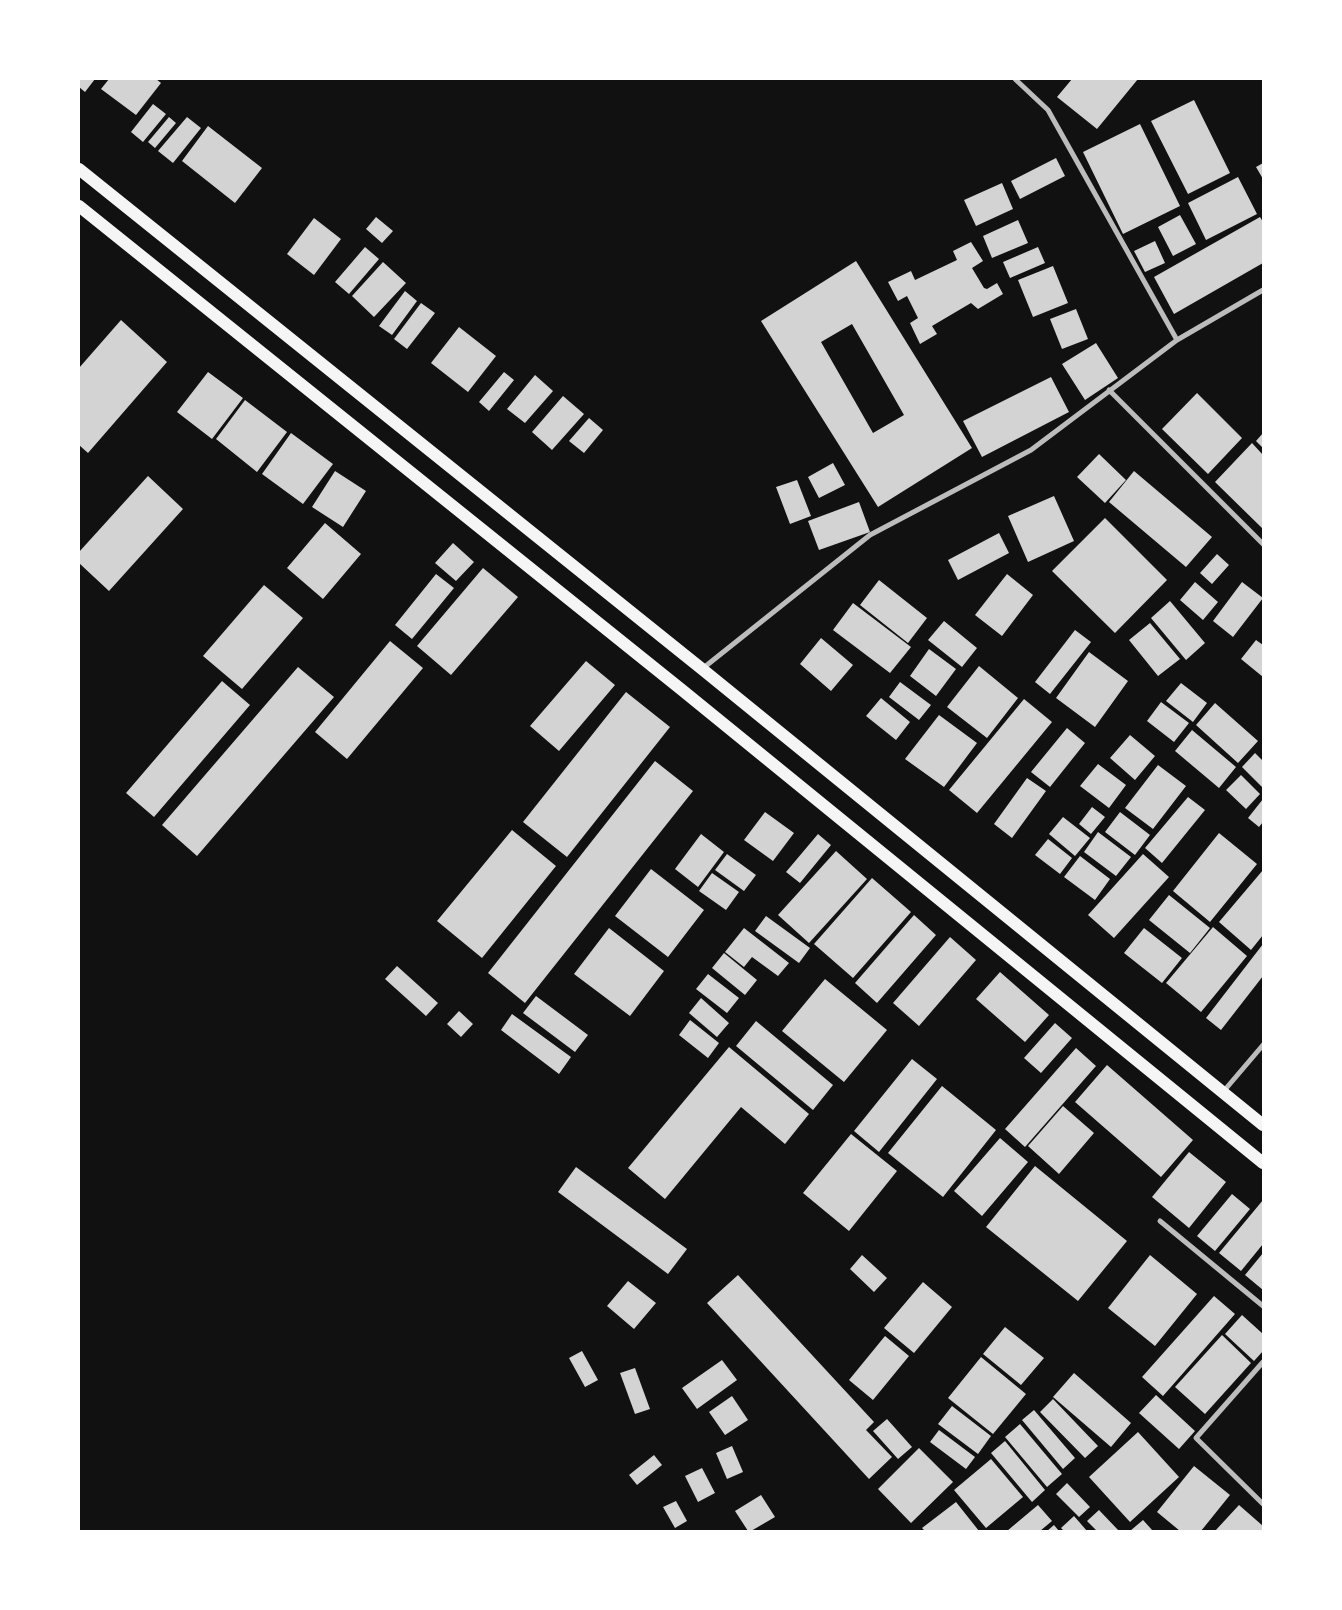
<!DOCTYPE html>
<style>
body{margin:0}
#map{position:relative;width:1342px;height:1610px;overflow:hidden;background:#111;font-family:"PT Sans",sans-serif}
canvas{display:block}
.frame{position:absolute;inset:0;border:80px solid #fff;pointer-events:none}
</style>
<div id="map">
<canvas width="1342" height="1610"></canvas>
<div class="frame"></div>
</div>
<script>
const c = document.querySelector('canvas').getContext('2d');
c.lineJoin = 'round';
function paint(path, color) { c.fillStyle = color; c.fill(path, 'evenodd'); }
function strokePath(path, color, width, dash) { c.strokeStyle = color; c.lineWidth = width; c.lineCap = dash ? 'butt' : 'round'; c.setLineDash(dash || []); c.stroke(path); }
paint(new Path2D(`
 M79 79H95L85 92 79 87Z
 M109 79H156L161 83 136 115 101 89Z
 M1072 79H1138L1097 129 1057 97Z
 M1194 100 1230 173 1188 194 1151 121Z
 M153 104 166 114 143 142 131 132Z
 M169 117 176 123 155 148 148 142Z
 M187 117 201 128 173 163 158 151Z
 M1140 124 1180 206 1123 234 1083 152Z
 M208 126 262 168 235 203 182 161Z
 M1056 158 1065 176 1020 199 1011 181Z
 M1263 163V179L1256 167Z
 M1238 177 1257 214 1206 240 1188 203Z
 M1002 183 1013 209 976 226 964 200Z
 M1180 215 1196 244 1173 256 1158 227Z
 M376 217 393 231 382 243 366 229Z
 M1260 217 1263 222V263L1174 314 1154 277Z
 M314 218 341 239 314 275 287 254Z
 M1018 220 1028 243 992 258 983 236Z
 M1155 241 1165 263 1145 272 1134 251Z
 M971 242 983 261 972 268 984 288 987 289 997 283 1003 294 978 309 971 303 932 326 937 334 920 344 910 323 918 318 907 296 898 301 888 282 911 271 915 280 957 260 953 251Z
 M365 247 379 259 349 294 335 282Z
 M1038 247 1045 263 1010 278 1003 262Z
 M856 261 972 448 878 507 761 321ZM852 324 904 415 873 433 821 342Z
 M383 262 406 283 374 317 352 296Z
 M1053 266 1068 303 1033 317 1018 280Z
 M405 291 417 301 392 335 379 326Z
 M421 303 435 313 407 349 394 339Z
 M1076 309 1088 339 1062 349 1050 319Z
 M121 320 167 362 88 453 79 445V368Z
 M459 327 496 356 468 392 431 363Z
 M1096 343 1118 378 1085 400 1062 364Z
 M208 372 243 398 212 439 177 412Z
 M504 372 514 380 489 411 479 402Z
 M535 375 553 391 525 423 507 409Z
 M1051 377 1069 412 982 457 963 421Z
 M1197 393 1242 438 1208 474 1162 429Z
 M563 396 584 414 552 450 532 432Z
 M245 400 287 432 257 472 216 439Z
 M589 418 603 430 584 453 569 441Z
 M291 433 333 464 303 504 262 474Z
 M1263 433V448L1256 441Z
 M1252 443 1263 455V529L1215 482Z
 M1099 454 1126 480 1105 503 1077 477Z
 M833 463 845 485 819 498 808 477Z
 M335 471 366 491 343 527 312 507Z
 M1134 471 1212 537 1186 567 1109 502Z
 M148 476 183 509 109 591 79 563V552Z
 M797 480 811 516 790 524 776 487Z
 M1054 496 1074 541 1028 562 1008 516Z
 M859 502 870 532 819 550 808 521Z
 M1105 518 1167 580 1115 633 1052 571Z
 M325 523 361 554 323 599 287 568Z
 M999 533 1009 553 958 580 948 560Z
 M453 543 474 562 456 581 435 563Z
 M1217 554 1229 565 1212 584 1200 573Z
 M483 568 518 597 451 675 417 646Z
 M436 574 454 588 412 639 395 625Z
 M1007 574 1033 595 1002 636 975 615Z
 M879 580 927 618 908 643 860 605Z
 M1195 582 1218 602 1203 620 1180 600Z
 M1242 582 1263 598 1233 637 1213 621Z
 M264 585 303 618 242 689 203 656Z
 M1170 601 1205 643 1186 660 1151 618Z
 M853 603 911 647 890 673 833 630Z
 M944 621 977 648 962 667 928 640Z
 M1150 623 1180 659 1158 676 1129 640Z
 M1075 630 1091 642 1050 694 1035 682Z
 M821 638 853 665 831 691 800 664Z
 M1256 640 1263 645V677L1241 659Z
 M390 641 423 668 347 759 315 732Z
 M929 649 956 669 936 696 910 676Z
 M1089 652 1128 681 1095 727 1056 698Z
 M586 661 615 685 559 751 530 726Z
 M979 666 1018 698 987 738 947 707Z
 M298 667 334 697 197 856 162 825Z
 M222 681 250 705 154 817 126 793Z
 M900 682 931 705 919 720 889 697Z
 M1181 683 1207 703 1193 722 1166 701Z
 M626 692 670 727 567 857 523 822Z
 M881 698 910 722 896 740 866 716Z
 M1024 699 1052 722 977 813 949 790Z
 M1161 702 1189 723 1174 742 1147 721Z
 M1215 703 1258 741 1238 763 1196 725Z
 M939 715 977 743 944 787 905 759Z
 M1067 728 1085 743 1050 787 1031 772Z
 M1192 730 1236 767 1219 788 1175 751Z
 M1130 735 1155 756 1135 780 1110 758Z
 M1255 753 1263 761V788L1242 767Z
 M655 761 693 791 525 1003 488 973Z
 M1098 764 1126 785 1109 808 1080 786Z
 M1158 765 1186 786 1153 829 1125 808Z
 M1241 775 1260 794 1246 809 1226 790Z
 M1027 778 1046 791 1012 838 994 824Z
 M1188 797 1205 810 1162 863 1145 848Z
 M1263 799V822L1259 827 1248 818Z
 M1092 807 1105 817 1091 834 1079 824Z
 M765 812 794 833 773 861 744 840Z
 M1120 812 1150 835 1135 855 1105 832Z
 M1063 817 1090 838 1075 856 1049 834Z
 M512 830 556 866 482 958 437 921Z
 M1098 832 1131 857 1116 876 1084 852Z
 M1219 833 1257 864 1210 922 1173 891Z
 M701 834 724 852 698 887 675 869Z
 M818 834 831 845 800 883 786 872Z
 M1048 839 1072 858 1060 874 1035 855Z
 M836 851 867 879 809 943 778 915Z
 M727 854 756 875 744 891 715 870Z
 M1143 854 1169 877 1114 938 1088 915Z
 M1080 856 1110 879 1095 900 1064 877Z
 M651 869 704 910 668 957 615 916Z
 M1263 870V935L1251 950 1219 922Z
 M712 873 739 892 726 910 699 891Z
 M872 878 911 912 853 978 814 944Z
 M1169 895 1210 928 1190 953 1149 920Z
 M914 915 936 935 877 1003 855 983Z
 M766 916 810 948 799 963 755 931Z
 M1213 927 1247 956 1201 1012 1166 983Z
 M609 928 664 971 630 1016 574 974Z
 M744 928 789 963 778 976 752 957 744 967 725 952Z
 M1144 928 1182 958 1162 983 1124 953Z
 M950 937 976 960 919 1026 893 1003Z
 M1263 944V976L1221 1030 1206 1018Z
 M724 953 757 980 745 995 712 968Z
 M397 966 438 1003 426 1016 385 979Z
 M1000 972 1049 1015 1025 1042 976 999Z
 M708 974 739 998 727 1013 696 989Z
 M825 979 887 1030 844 1082 782 1031Z
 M536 996 588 1035 575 1052 523 1013Z
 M701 998 729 1023 717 1037 689 1013Z
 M459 1011 473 1024 461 1037 447 1024Z
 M512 1014 571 1057 559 1074 501 1030Z
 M690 1020 719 1043 708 1058 679 1035Z
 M756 1021 833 1085 813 1110 736 1046Z
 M1055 1023 1072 1038 1041 1073 1024 1058Z
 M729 1047 809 1114 785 1144 741 1107 665 1199 628 1168Z
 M1076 1048 1096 1066 1025 1147 1005 1129Z
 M912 1059 937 1079 879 1152 854 1131Z
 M1107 1065 1193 1140 1161 1177 1075 1102Z
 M942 1086 996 1130 943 1197 888 1153Z
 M1063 1106 1094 1133 1059 1174 1028 1146Z
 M851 1134 897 1171 849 1231 803 1193Z
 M1000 1138 1028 1162 982 1216 954 1191Z
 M1189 1152 1226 1182 1189 1228 1152 1197Z
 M1035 1166 1127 1241 1078 1301 986 1227Z
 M576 1167 687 1249 668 1274 558 1192Z
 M1232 1194 1250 1209 1215 1251 1197 1236Z
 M1263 1200V1244L1241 1271 1219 1253Z
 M1263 1253V1290L1245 1275Z
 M862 1255 887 1278 874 1292 850 1269Z
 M1150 1255 1197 1294 1155 1346 1108 1308Z
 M738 1275 874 1422 866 1430 892 1457 869 1479 707 1303Z
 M628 1281 656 1303 634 1329 607 1306Z
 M923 1282 952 1307 914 1353 884 1328Z
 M1214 1296 1235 1314 1163 1396 1142 1377Z
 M1242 1315 1263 1334V1351L1254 1361 1225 1334Z
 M1005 1327 1044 1358 1021 1385 983 1354Z
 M1222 1335 1251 1363 1205 1414 1175 1387Z
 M885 1336 909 1356 873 1400 849 1380Z
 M582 1351 598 1380 585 1387 569 1358Z
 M981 1357 1026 1394 993 1434 948 1398Z
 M722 1360 737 1380 697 1409 682 1388Z
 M635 1368 650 1409 635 1414 620 1373Z
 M1074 1373 1131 1423 1111 1447 1053 1397Z
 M1156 1395 1195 1431 1179 1449 1139 1413Z
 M732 1396 748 1420 725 1435 709 1412Z
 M1053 1399 1098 1446 1085 1458 1040 1412Z
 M952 1406 991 1436 978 1454 938 1424Z
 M1034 1410 1075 1458 1063 1469 1022 1420Z
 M887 1419 912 1447 898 1459 873 1431Z
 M1020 1424 1062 1474 1047 1487 1005 1437Z
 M939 1430 975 1457 966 1469 930 1442Z
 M1138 1432 1179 1477 1130 1522 1089 1477Z
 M1005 1441 1045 1490 1032 1502 991 1453Z
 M732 1446 743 1472 727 1479 716 1453Z
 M919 1448 953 1482 911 1523 878 1489Z
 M654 1455 662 1465 637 1485 629 1475Z
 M991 1459 1023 1497 986 1528 954 1490Z
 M1194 1466 1230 1495 1201 1531H1180L1157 1512Z
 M702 1468 715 1493 698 1502 685 1476Z
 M1067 1483 1090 1507 1079 1517 1056 1494Z
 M761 1495 775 1517 751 1531H748L735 1511Z
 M676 1501 687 1521 675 1528 663 1507Z
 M956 1502 979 1531H925L922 1528Z
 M1038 1505 1052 1521 1040 1531H1007Z
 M1239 1505 1263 1526V1531H1215Z
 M1099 1510 1119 1531H1097L1087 1521Z
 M1074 1516 1087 1531H1064L1061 1528Z
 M1143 1520 1153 1531H1130Z
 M1054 1525 1059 1531H1047Z`), '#d3d3d3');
strokePath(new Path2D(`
 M1015 79 1048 110 1177 340
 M1109 390 1263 544
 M702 669 870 535 1031 450 1177 340 1263 290
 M1223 1092 1263 1045
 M1160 1221 1263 1306
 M1263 1362 1196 1438 1263 1504`), '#bcbcbc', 5);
strokePath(new Path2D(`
 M79 169 702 669 1263 1125
 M79 206 682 690 1263 1163`), '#f5f5f5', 12);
</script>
